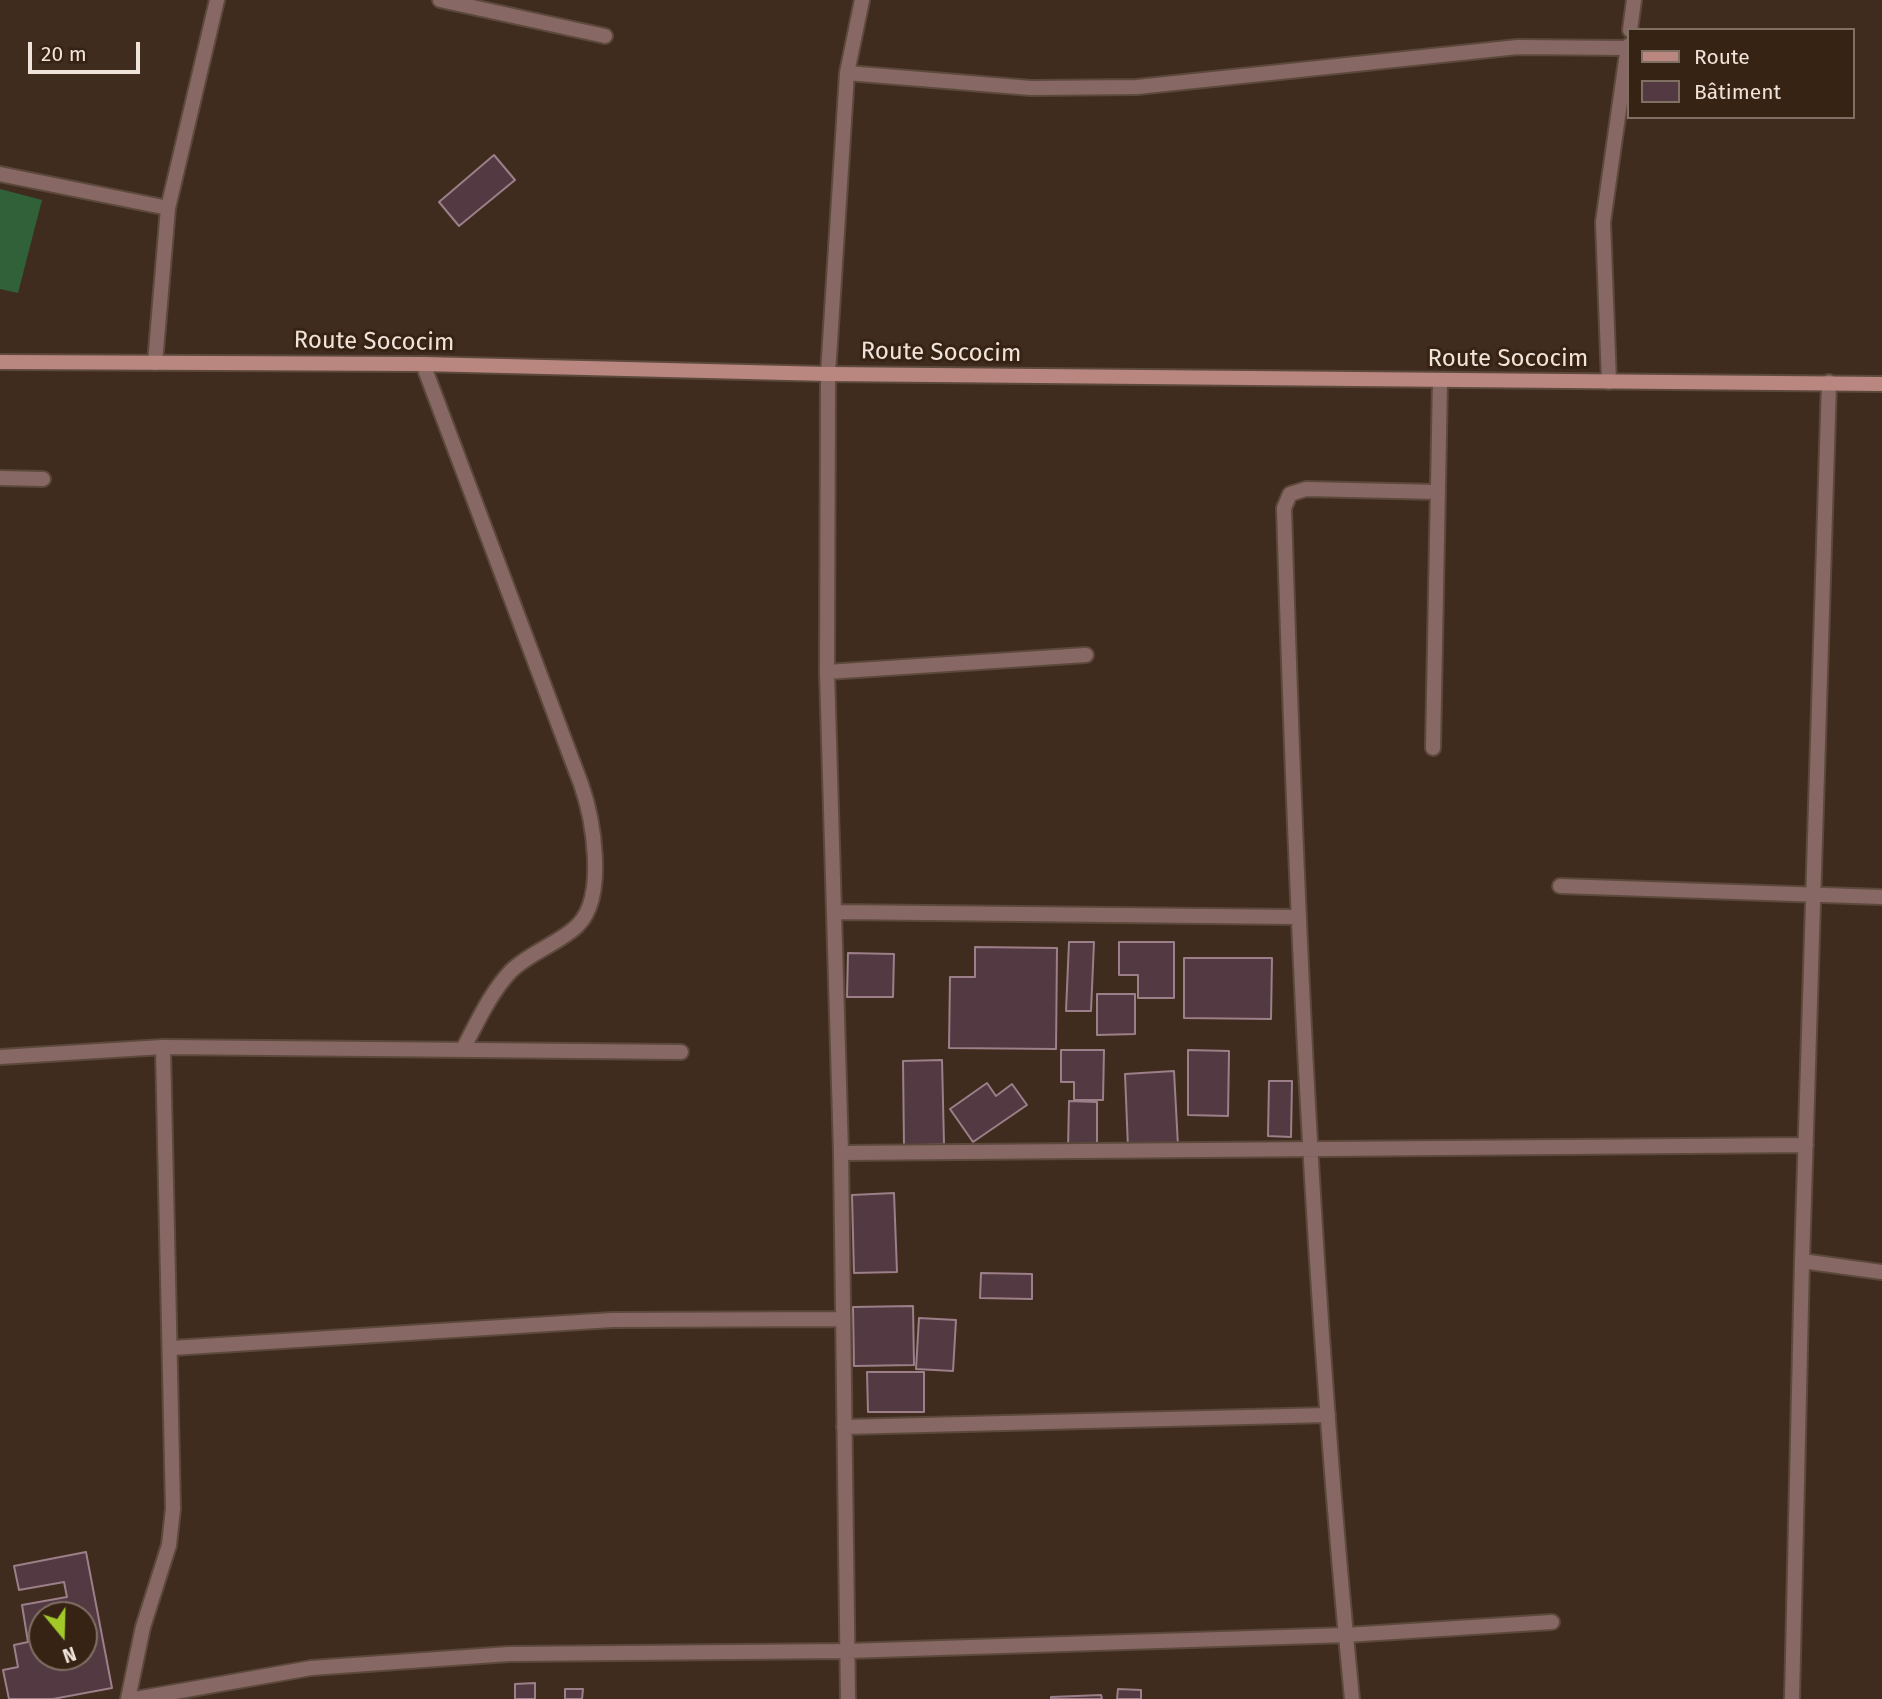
<!DOCTYPE html>
<meta charset="utf-8">
<style>
body{margin:0}
#map{position:relative;width:1882px;height:1699px;overflow:hidden;background:#402c1e;font-family:"Fira Sans",sans-serif}
canvas{display:block}
.legend{position:absolute;left:1627px;top:28px;width:228px;height:91px;box-sizing:border-box;background:#362314;border:2px solid #807063;margin:0;padding:9px 12px;list-style:none;font-size:21px;color:#f0e3da}
.legend li{display:flex;align-items:center;gap:14px;height:35px}
.legend b{width:35px;border:2px solid #807063}
.north{position:absolute;left:28px;top:1601px;width:70px;height:70px;box-sizing:border-box;background:#362314;border:2px solid #807063;border-radius:50%;rotate:161deg;font-size:19px;font-weight:700;line-height:28px;text-align:center;color:#f0e3da}
.north::after{content:'';display:block;margin:auto;width:24px;height:32px;background:#a2c929;clip-path:polygon(50% 0,100% 100%,50% 72%,0 100%)}
.scale{position:absolute;left:28px;top:42px;width:112px;height:32px;box-sizing:border-box;border:4px solid #f0e3da;border-top:0;padding-left:9px;font-size:21px;line-height:24px;white-space:nowrap;color:#f0e3da;-webkit-text-stroke:5px #362314;paint-order:stroke}
</style>
<div id="map">
<canvas width="1882" height="1699"></canvas>
<ul class="legend">
<li><b style="height:9px;background:#b98780"></b>Route</li>
<li><b style="height:19px;background:#523942"></b>Bâtiment</li>
</ul>
<div class="north">N</div>
<div class="scale">20 m</div>
</div>
<script>
const c = document.querySelector('canvas').getContext('2d');
c.lineJoin = 'round';
function paint(path, color) { c.fillStyle = color; c.fill(path, 'evenodd'); }
function strokePath(path, color, width, dash) { c.strokeStyle = color; c.lineWidth = width; c.lineCap = dash ? 'butt' : 'round'; c.setLineDash(dash || []); c.stroke(path); }
function drawText(font, color, halo, rows, align = 'center') {
  c.font = font + ' "Fira Sans",sans-serif'; c.lineWidth = 6; c.setLineDash([]); c.textBaseline = 'middle'; c.strokeStyle = halo; c.fillStyle = color; for (const [text, x, y, turn = 0] of rows) {
    c.save(); c.translate(x, y); c.rotate((+turn || 0) * Math.PI / 180); c.textAlign = isNaN(turn) ? turn : align; if (halo) c.strokeText(text, 0, 0); c.fillText(text, 0, 0); c.restore();
  }
}
paint(new Path2D(`
 M0 189 42 200 18 293 0 289Z`), '#316138');
const building = new Path2D(`
 M494 155 515 180 459 226 439 202Z
 M1069 942H1094L1091 1011H1066Z
 M1119 942H1174V998H1138V975H1119Z
 M975 947 1057 948 1056 1049 949 1048 950 977H975Z
 M848 953 894 954 893 997H847Z
 M1184 958H1272L1271 1019 1184 1018Z
 M1097 994H1135V1034L1097 1035Z
 M1061 1050H1104L1103 1100H1074V1082H1061Z
 M1188 1050 1229 1051 1228 1116 1188 1115Z
 M942 1060 944 1144 904 1146 903 1061Z
 M1174 1071 1178 1146 1128 1148 1125 1074Z
 M1269 1081H1292L1291 1137 1268 1136Z
 M987 1083 996 1096 1012 1084 1027 1105 973 1142 950 1109Z
 M1069 1101 1097 1102V1149H1068Z
 M894 1193 897 1272 854 1273 852 1195Z
 M981 1273 1032 1274V1299L980 1298Z
 M913 1306 914 1365 854 1366 853 1307Z
 M919 1318 956 1320 953 1371 916 1369Z
 M867 1372H924V1412H868Z
 M86 1552 112 1688 53 1699H9L3 1670 18 1667 14 1645 28 1642 22 1605 67 1597 64 1582 19 1590 14 1566ZM42 1615H84V1657H42Z
 M535 1683V1699H515V1684Z
 M565 1689H583L582 1699H565Z
 M1118 1689 1141 1690V1699H1117Z
 M1101 1695 1102 1699H1051V1697Z`);
paint(building, '#523942');
strokePath(building, '#9c7f88', 2);
const lane = new Path2D(`
 M423 364 581 784C593 818 607 896 578 925 562 942 530 952 511 971 490 993 477 1023 463 1049`);
const street = new Path2D(`
 M440 0 605 36
 M1630 30 1634 0
 M847 73 1031 88 1137 87 1518 47 1628 48
 M0 174 168 208
 M155 363 168 208 217 0
 M1609 382 1603 222 1628 46
 M0 478 43 479
 M827 672 1086 655
 M1433 748 1440 381
 M1560 886 1882 897
 M836 912 1297 917
 M0 1057 163 1047 681 1052
 M841 1153 1806 1145
 M1802 1261 1882 1272
 M172 1348 612 1320 842 1319
 M844 1427 1328 1415
 M128 1699 143 1627 169 1545 173 1509 163 1047
 M135 1699 311 1668 509 1654 847 1651 1346 1635 1552 1622
 M848 1699 841 1153 827 672 828 374 847 73 862 0
 M1352 1699C1313 1303 1296 905 1284 508L1290 494 1306 489 1438 492
 M1792 1699 1802 1261 1829 382`);
const secondary = new Path2D(`
 M0 362 423 364 828 374 1882 384`);
strokePath(lane, '#5c493c', 18);
strokePath(street, '#5c493c', 18);
strokePath(secondary, '#5c493c', 18);
strokePath(lane, '#886864', 14);
strokePath(street, '#886864', 14);
strokePath(secondary, '#b98780', 14);
drawText('24px', '#f0e3da', '#362314', [
 ["Route Sococim",374,342,1],
 ["Route Sococim",941,353,1],
 ["Route Sococim",1508,359]
]);
</script>
